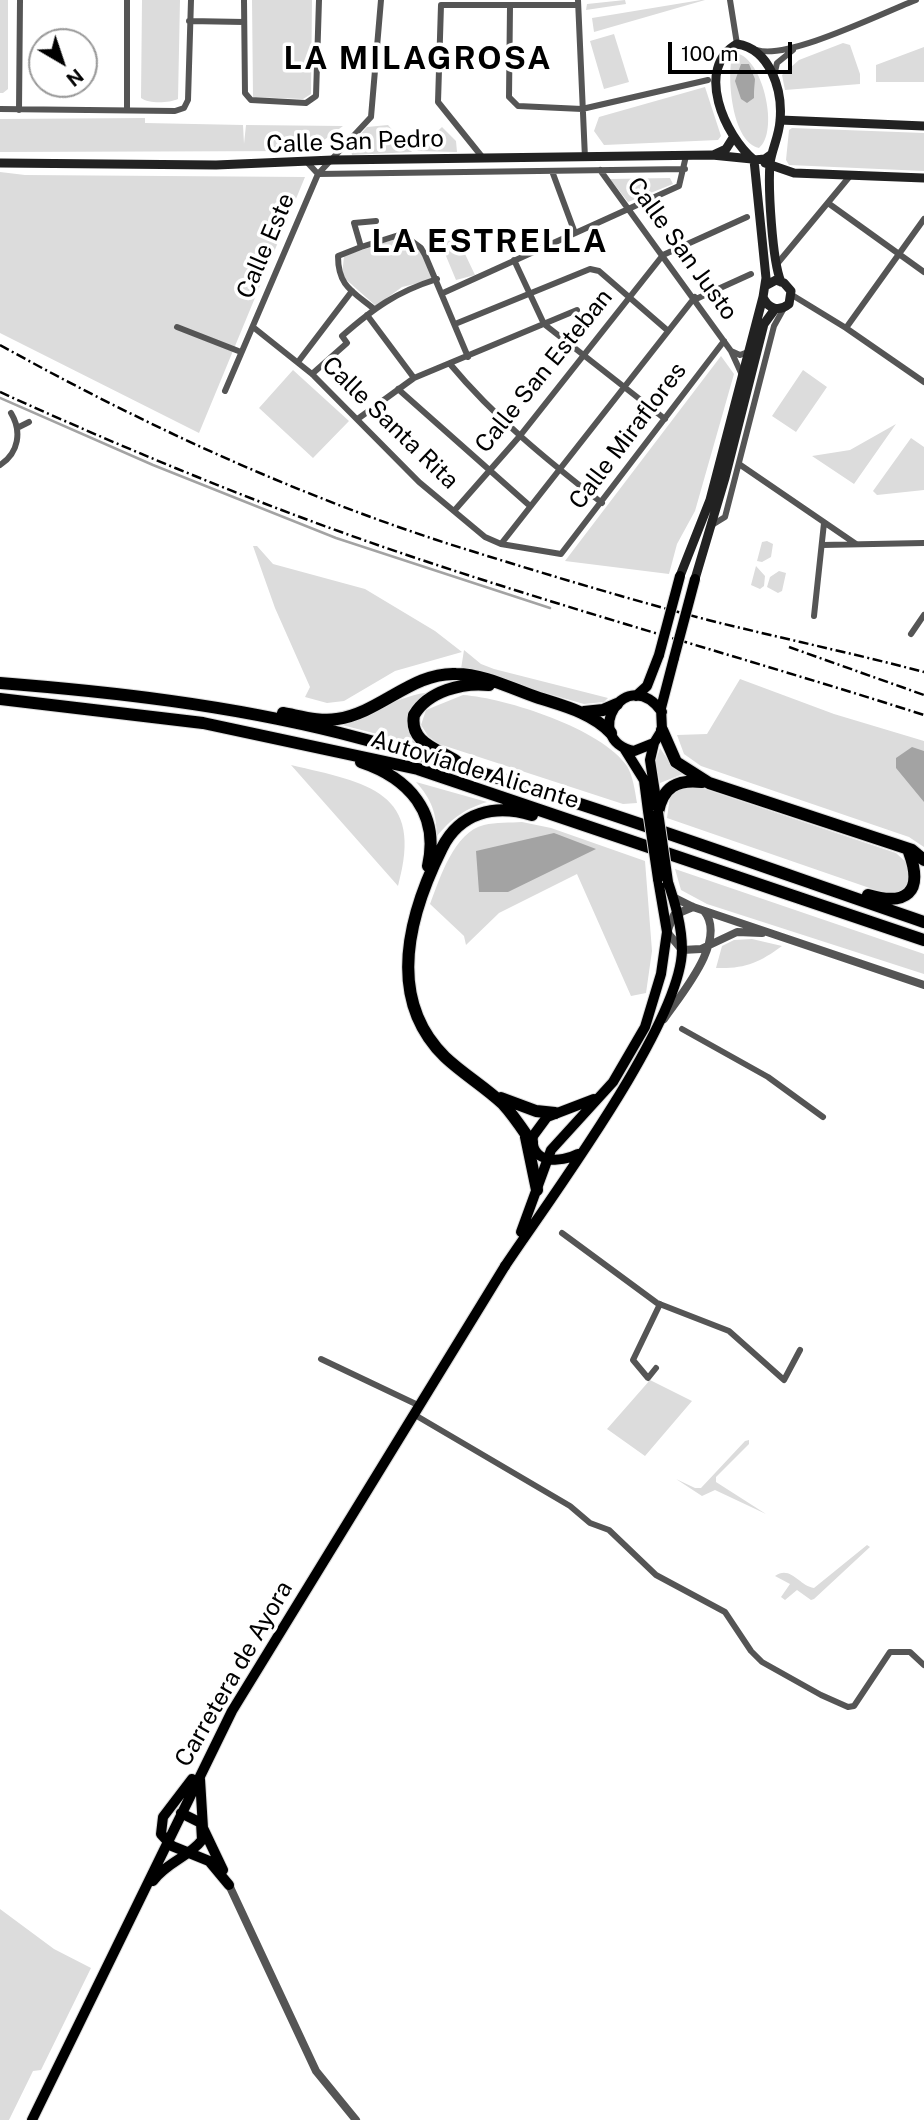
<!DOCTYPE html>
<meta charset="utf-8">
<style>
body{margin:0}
#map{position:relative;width:924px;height:2120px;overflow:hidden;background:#fff;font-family:"Public Sans",sans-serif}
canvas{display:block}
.north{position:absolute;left:28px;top:28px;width:70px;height:70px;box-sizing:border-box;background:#fff;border:2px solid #999;border-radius:50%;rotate:141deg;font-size:19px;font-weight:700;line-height:28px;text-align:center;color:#000}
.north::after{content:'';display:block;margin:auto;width:24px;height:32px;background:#000;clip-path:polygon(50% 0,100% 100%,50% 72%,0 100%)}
.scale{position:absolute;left:668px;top:42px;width:124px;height:32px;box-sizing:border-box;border:4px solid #000;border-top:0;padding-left:9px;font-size:21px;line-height:24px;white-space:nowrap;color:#000;-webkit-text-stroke:5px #fff;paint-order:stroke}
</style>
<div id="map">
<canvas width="924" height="2120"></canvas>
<div class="north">N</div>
<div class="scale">100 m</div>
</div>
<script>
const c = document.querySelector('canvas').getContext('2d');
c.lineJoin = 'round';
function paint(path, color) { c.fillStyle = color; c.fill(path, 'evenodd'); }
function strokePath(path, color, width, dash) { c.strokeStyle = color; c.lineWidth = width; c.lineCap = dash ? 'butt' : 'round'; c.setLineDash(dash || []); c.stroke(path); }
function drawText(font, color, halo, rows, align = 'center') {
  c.font = font + ' "Public Sans",sans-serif'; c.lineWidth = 7; c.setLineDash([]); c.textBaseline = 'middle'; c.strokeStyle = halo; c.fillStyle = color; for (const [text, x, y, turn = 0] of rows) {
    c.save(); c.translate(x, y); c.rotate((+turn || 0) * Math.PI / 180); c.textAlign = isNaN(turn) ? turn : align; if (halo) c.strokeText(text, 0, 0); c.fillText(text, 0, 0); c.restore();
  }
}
paint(new Path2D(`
 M0 0H8V89L3 93H0Z
 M142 0H180L178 99C169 103 149 104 141 98Z
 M252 0H312L311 94 303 99 253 97Z
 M625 0 626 4 586 10 587 4Z
 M701 0H705L594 32 592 18Z
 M614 34 629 82 604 89 590 41Z
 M843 43 850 45 860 74V84L785 90 782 75 799 60Z
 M924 47V82H876V65Z
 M739 54C764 63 779 132 759 148 733 142 728 84 731 63ZM741 64C757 69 756 84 754 98Z
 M705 87 721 136 718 140 604 145 594 131 599 117Z
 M145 118V123L243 125 244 144 246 125 343 126 316 146 300 151 0 152V119Z
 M388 125 412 152 352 155 350 146 367 127Z
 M442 127 456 141 457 152 417 151Z
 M792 128 924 133V171L789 165 786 160 789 130Z
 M0 172 25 175 305 177 199 433 0 333Z
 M670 178 673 184 628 202 610 179Z
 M404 236 422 252 436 279 402 287 376 306 342 276 344 256Z
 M457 237 475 275 456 280 441 244Z
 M721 356 734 374 695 511 677 544 669 574 565 561Z
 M293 370 349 421 313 458 259 408Z
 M803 370 827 387 796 432 772 416Z
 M896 424 854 484 812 456 850 450Z
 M911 438 924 447V490L877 495 873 491Z
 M767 541 773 544 771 557 762 562 757 561 762 542Z
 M253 546H257L273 564 365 589 435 631 462 652 395 671 344 701 327 703 305 697 310 687 275 608Z
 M756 566 765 576 764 586 760 589 751 585Z
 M779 571 786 573 782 591 778 593 767 587 770 577Z
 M464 650 481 664 494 669 608 698 604 702 584 704 461 669Z
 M740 679 834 714 924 741V847L909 837 701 766 684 754 677 735 707 734Z
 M432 692C408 705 404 719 416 744L342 725C374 714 398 695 432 692Z
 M463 695C506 698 602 729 627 766 633 776 635 791 637 803L623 804 439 744 428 736 421 725 426 710Z
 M660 748 672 766 683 774 660 783 655 763Z
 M291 765C368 783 425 791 398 886Z
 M416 782 487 802C465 809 452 818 437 836 436 812 432 800 416 782Z
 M696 786 896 853 909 865 910 886 899 894 884 893 667 818 670 796 680 788Z
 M522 822 551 828 645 861 652 951 646 993 631 996 577 874 499 913 466 945 464 936 430 904C440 878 454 832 484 825 496 822 510 823 522 822Z
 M675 869 924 954V974L707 904 681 890Z
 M752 939 782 946C759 963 744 969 716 968L722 946 734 940Z
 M650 1380 692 1401 645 1456 607 1429Z
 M749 1440V1444L716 1477V1482L766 1514 715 1490 702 1496 676 1479 695 1488H701L745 1441Z
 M867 1545 870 1547 814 1599 811 1600 797 1590 785 1600 781 1597 790 1584 775 1576C791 1565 799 1586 814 1588Z
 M0 1909 54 1949 91 1968 41 2070 33 2071 9 2120H0Z`), '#dcdcdc');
paint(new Path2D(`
 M741 64H749L755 79 754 98 747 103 741 99 735 81Z
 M912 747 924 751V802L896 768V758Z
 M554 833 596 849 508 892H479L476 851Z`), '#a3a3a3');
strokePath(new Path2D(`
 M0 398 153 465 336 538 550 608`), '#a3a3a3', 2.5);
const primary = new Path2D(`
 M192 1779 163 1817 161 1834 172 1846 209 1861 229 1885
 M200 1779 203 1828 223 1870
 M153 1881C167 1862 189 1857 202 1840L201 1823 181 1813
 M32 2120 232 1711 505 1266`);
const trunk = new Path2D(`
 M636 696 647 686 659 655
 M654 743 634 751C580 739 626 662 662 712
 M624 748 644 780 648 811
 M658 812 650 760 654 743 662 730 661 708 674 658
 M578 1154C561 1163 529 1164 533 1136L547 1117 594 1099
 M521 1232 551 1150 613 1082 645 1027 661 974 667 932 658 879
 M505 1266C549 1200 681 1023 682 950 682 926 675 903 668 882`);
const motorway = new Path2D(`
 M0 683C114 692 228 705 340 733 538 784 731 856 924 922
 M0 699 203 723 418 769 924 940
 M584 712 603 710 617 704
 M283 713C300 716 320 722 337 719 380 713 412 672 456 674 485 674 512 689 539 698 564 706 592 713 611 733
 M662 730 676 762 709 783 912 850 924 860
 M456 761C438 749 409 743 414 715 428 691 463 682 489 685
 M361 762C409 778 440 813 428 866
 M658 812C663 787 677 779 702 782
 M868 895C906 906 924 893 909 852
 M501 1098 536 1111 555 1113
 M526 1137 537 1190
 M532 1143C523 1130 514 1116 503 1104 485 1087 463 1074 445 1057 385 998 409 914 442 848 460 812 495 804 532 815`);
strokePath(primary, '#dbdbdb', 12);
strokePath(trunk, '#dbdbdb', 12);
strokePath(motorway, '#dbdbdb', 14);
strokePath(new Path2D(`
 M244 0 245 93 251 100 306 103 316 96 319 0
 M578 0 585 158
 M730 0 737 44
 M510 6 509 97 518 106 582 109 708 80
 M189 21 244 22
 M757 50C788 60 882 13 916 0
 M774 76 777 63 793 50
 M0 109 175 111 184 108 188 100 191 0
 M19 110 20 0
 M127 110V0
 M483 158 438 102 441 5H578
 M306 161 318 174 685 169
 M600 170 731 351
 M552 171 575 233
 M828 203 924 272
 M361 247 402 234 421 248 425 255 468 357
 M514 260 544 324 665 419
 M777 264 850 176
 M443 293 679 186 686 156
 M792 295 846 328 924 382
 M696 299 751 274
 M374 309C352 291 338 286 338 256L361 247 354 223 376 221
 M367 315 414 378
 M455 324 590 269 599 271 667 330
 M177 327 241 352
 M253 327 312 374 419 482 485 537 501 544 561 554 724 341
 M846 328 924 219
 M298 362 352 291
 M450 364C495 418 547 460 602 503
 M312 374 347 343 342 336C374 308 396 292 437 279
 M742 375 731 351 740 355 748 352
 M398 389 530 506
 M225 391 318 174 371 117 381 0
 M359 418 414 378 577 310
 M19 427 29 422
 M739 464 856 544
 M0 465C19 453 22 431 11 413
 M454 511 519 437 663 255 747 217
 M712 525 725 517 774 326 784 308
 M501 544 695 297
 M822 545 924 543
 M814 616 824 523
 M911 634 924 615
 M682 1029 768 1077 823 1117
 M562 1233 657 1303 729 1331 784 1380 800 1350
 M321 1359 420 1406
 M656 1368 648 1378 633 1360 660 1304
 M415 1415 570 1506 590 1523 609 1530 656 1575 725 1612 751 1651 762 1662 821 1695 848 1707 854 1706 890 1652H910L924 1665`), '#555', 6);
strokePath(new Path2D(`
 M673 897 693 907 924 985
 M693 907 674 915 667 932 682 950 701 949 737 932 762 933
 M664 1019C681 994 728 940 704 911
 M229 1885 316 2071 356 2120`), '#555', 8);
strokePath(new Path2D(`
 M780 120 924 126
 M772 154 765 159 754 160C725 136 694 68 737 44 770 49 783 90 780 121 779 136 772 149 770 163 768 187 772 260 781 282
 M713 155 726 149 733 138
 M754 160 766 278 763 297C768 309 779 312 789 304L791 291 784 283 776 280 765 286
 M0 163 216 165 333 160 712 155 752 159
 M765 163 794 173 924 178
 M680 576 710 500 763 297
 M695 579 725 478 764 324 775 309`), '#222', 9);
strokePath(primary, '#000', 10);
strokePath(trunk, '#000', 10);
strokePath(motorway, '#000', 12);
strokePath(new Path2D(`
 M0 345C142 424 294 494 449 544 535 571 621 597 708 620 780 638 852 653 924 672
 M0 392C130 451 263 506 398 552 572 611 749 659 924 715
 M789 647 924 695`), '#000', 2.5, [10, 3.5, 2, 3.5]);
const trunkBridge = new Path2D(`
 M659 655 680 576
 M674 658 695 579
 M648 811 658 879
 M658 812 668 882`);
strokePath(trunkBridge, '#dbdbdb', 12, []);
strokePath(trunkBridge, '#000', 10);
drawText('24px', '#000', '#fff', [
 ["Calle San Pedro",355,142,-2],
 ["Calle Este",266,246,-67],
 ["Calle San Justo",682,249,54],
 ["Calle San Esteban",544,371,-51],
 ["Calle Santa Rita",390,423,44],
 ["Calle Miraflores",628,436,-53],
 ["Autovía de Alicante",475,770,17],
 ["Carretera de Ayora",234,1674,-60]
]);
c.letterSpacing = '2px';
drawText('bold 32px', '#000', '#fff', [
 ["LA MILAGROSA",418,59],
 ["LA ESTRELLA",490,242]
]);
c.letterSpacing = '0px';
</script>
